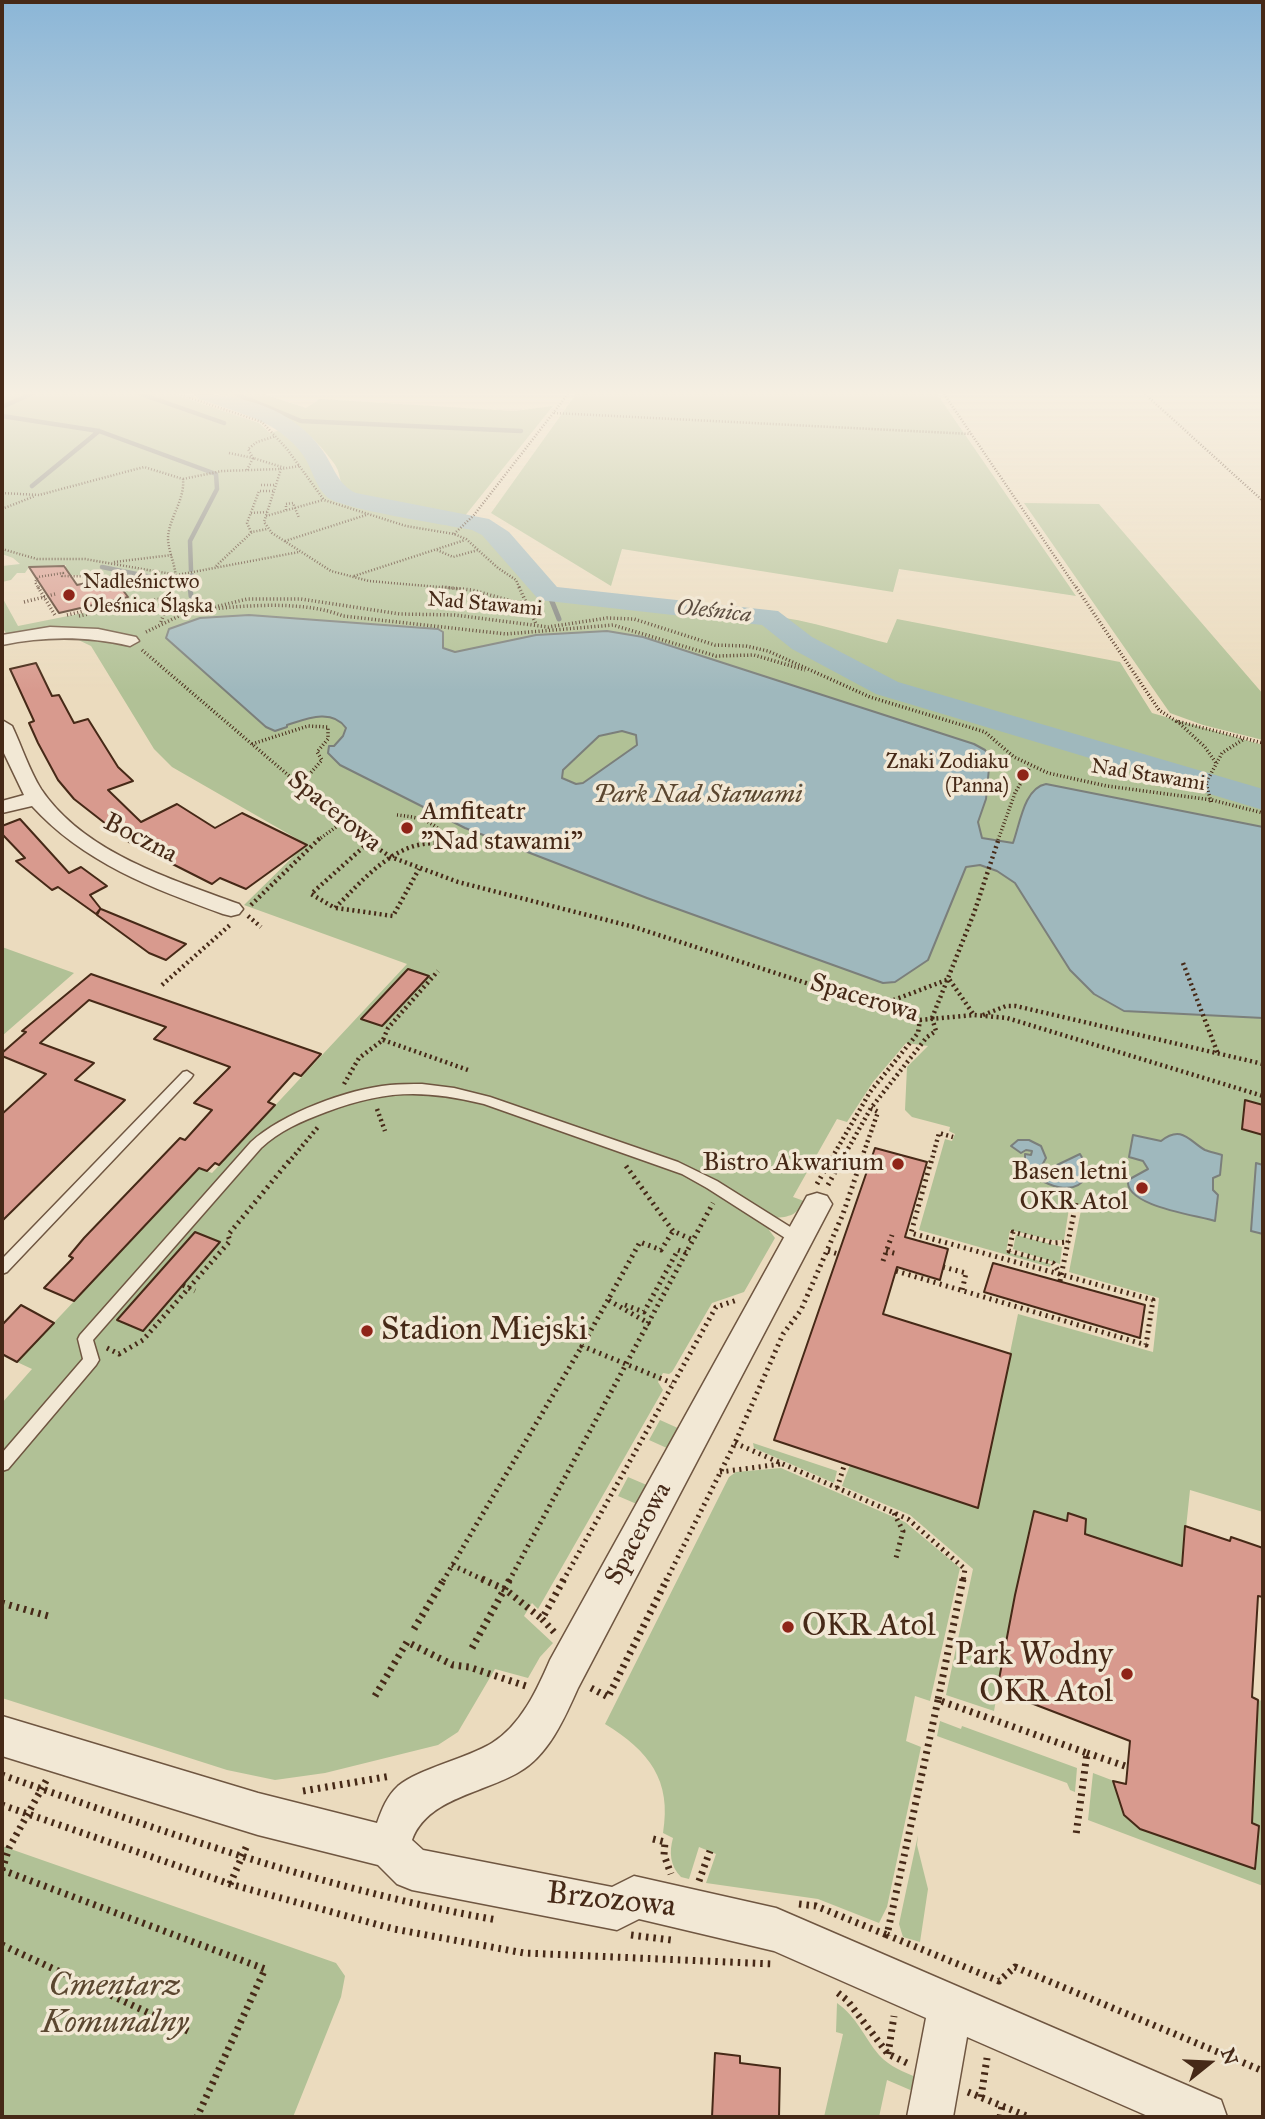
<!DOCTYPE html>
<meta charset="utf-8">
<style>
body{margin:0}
#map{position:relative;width:1265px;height:2119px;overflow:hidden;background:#ebdbbe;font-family:"IM FELL Great Primer",serif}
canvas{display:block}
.frame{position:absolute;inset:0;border:4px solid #462917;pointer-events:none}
.north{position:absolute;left:1174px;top:2028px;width:70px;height:70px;-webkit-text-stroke:5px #f2e8d5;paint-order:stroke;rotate:72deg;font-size:19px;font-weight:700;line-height:28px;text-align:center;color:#462917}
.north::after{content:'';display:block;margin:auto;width:24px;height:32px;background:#462917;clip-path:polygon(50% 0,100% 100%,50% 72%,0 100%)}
</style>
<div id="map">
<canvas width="1265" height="2119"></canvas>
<div class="frame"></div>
<div class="north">N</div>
</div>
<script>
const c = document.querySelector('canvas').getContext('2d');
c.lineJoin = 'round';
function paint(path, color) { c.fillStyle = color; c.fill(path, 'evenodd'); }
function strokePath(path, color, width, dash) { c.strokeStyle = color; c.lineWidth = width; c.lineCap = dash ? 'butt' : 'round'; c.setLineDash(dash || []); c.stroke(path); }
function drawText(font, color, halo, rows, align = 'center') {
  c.font = font + ' "IM FELL Great Primer",serif'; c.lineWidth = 7; c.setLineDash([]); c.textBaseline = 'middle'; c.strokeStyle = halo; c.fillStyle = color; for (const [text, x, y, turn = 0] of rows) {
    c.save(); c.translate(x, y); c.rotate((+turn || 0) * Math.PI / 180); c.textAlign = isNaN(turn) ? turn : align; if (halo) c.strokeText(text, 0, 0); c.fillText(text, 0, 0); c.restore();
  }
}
paint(new Path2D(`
 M2 394H173L259 423 270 433 283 429 315 468 331 495 373 507 486 528 542 597 720 616C779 609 830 629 887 643L897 619 1120 662 1152 713 1263 745V1512L1190 1490 1182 1566 1085 1534 1086 1519 1068 1513 1066 1529 1015 1595 994 1711 946 1695 973 1569 910 1515 842 1486 850 1465 978 1508 1018 1314 1153 1352 1159 1298 1069 1272 1082 1205 1070 1202 1064 1240H1052L1010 1230 1006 1252 1051 1264 1050 1267 919 1230 945 1139 952 1141 955 1134 949 1131 950 1127 912 1117 905 1110 907 1067 928 1046 906 1043 873 1082 847 1122 837 1119 793 1197 804 1201C797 1215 790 1217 774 1218L769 1230 775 1238 744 1292 712 1303 672 1372 669 1374 663 1373 658 1382 663 1390 538 1609 532 1603 524 1616 553 1643 540 1657 528 1678 495 1669 458 1732 438 1745 325 1773 275 1780 227 1770 2 1698V1403L32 1369 17 1362 199 1168 212 1173 407 964 244 905 306 844 172 767 154 749 91 646 68 635 11 643 2 626V597L18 626 108 608 112 605 111 603 129 598 119 585 126 583 122 577 65 575 66 565 29 567 25 573H17L11 580 2 582 4 569 2 566 20 564 13 558 2 554Z
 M219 394H263L306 408 320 399 514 411 553 406 464 517 355 497C333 481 345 478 333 462 301 418 268 410 219 394Z
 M576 394H937L1076 596 899 569 893 592 622 549 611 586 491 513Z
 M1024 503 1099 504 1263 694V740L1203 725 1170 713Z
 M2 947 74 973 2 1036Z
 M1016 1235 1062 1247 1060 1264 1013 1249Z
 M660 1420 680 1429 669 1449 649 1440Z
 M753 1443 837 1471 834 1483 754 1448Z
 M781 1468 905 1522 960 1568 930 1701 915 1696 906 1741 921 1747 887 1907 879 1923 818 1899 706 1883 716 1854 699 1847 689 1879 681 1877C670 1866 669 1852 673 1838L663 1833C672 1780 649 1751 605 1724L729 1477 736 1472Z
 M628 1477 649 1486 639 1505 618 1496Z
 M1258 1700 1263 1701V1886L1088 1820 1093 1773 1114 1781 1124 1815 1140 1829 1255 1869 1259 1826 1252 1823Z
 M940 1721 961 1729 962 1726 1077 1768 1075 1792 1070 1790 1067 1783 937 1736Z
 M918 1835 917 1845 928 1889 920 1942 903 1937 899 1924Z
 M2 1846 336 1963 345 1976 341 1997 293 2117H2Z
 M837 2003C857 2017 864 2037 879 2055 890 2067 904 2072 918 2078L915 2092 887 2080 879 2117H824L843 2034 836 2032Z`), '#b1c196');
const water = new Path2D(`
 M249 615 438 629 443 632V648L455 652 536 635 607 631 643 637 974 744 985 750 990 758 986 799 978 822 982 838 1013 843C1020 824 1024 788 1046 784L1263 827V1018L1124 1011 1094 994 1070 970 1015 883 997 871 980 865 966 867 928 960 895 982 883 983 647 898 465 828 340 765 328 753 329 746H334L343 736 346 728C332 708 306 719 287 725V727L275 731 266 727 166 638 169 629 200 618ZM622 731 636 735 637 745 583 783 576 784 562 778 563 770 599 736Z
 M1133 1135 1161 1141C1182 1124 1190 1142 1205 1150 1210 1152 1216 1153 1222 1155L1220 1175 1213 1178V1190L1218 1195 1215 1221C1196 1215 1124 1206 1128 1180L1148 1169 1143 1161 1129 1157Z
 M1018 1140H1029L1041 1146 1046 1158 1040 1169 1050 1177 1059 1174 1057 1165 1080 1154 1088 1168C1084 1203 1036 1185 1025 1165V1154L1031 1155 1032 1151 1026 1150 1021 1153 1011 1146Z
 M1256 1163 1263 1165V1234L1251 1231Z`);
paint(water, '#9fb8bd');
strokePath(water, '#7b7f7b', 2);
strokePath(new Path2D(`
 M141 394 224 423
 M236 394 301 421 521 431
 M2 407 31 394
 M2 416 99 431 216 474 217 489 190 541 191 570
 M32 486 99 431
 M102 567 171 581
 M190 589 192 575`), '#7b7f7b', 4.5);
strokePath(new Path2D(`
 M190 587 191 596 200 606
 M549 594 559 619`), '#7b7f7b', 5);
paint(new Path2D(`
 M194 394C242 394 294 409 323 451 334 467 338 485 356 493L489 519 509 532 557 587 778 611 812 637 898 682 1263 789V810L876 694 792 649 762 625 539 600 482 535 472 530C448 525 340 509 327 497 315 486 312 468 303 455 277 419 236 413 197 398Z`), '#9fb8bd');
const building = new Path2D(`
 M64 566 77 585 113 577 128 597 59 613 29 567Z
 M36 663 52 696 59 695 74 723 88 719 118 767 133 781 108 790 141 822 177 804 215 828 242 813 307 845 246 889 220 878 212 884 129 842 74 799 58 780 38 743 29 723 34 721 10 669Z
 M20 819 69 873 81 867 107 886 90 895 101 909 186 944 166 960 149 953 97 915 100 909 96 914 58 887 52 890 16 861 25 858 2 834V826Z
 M408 969 429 976 382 1026 361 1019Z
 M91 974 321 1054 301 1076 294 1073 268 1102 275 1105 219 1165 215 1163 207 1171 199 1168 74 1301 44 1288 73 1258 69 1256 84 1238 180 1138 185 1140 212 1110 194 1103 230 1067 154 1039 166 1027 89 1000 40 1043 94 1063 75 1080 125 1100 2 1221V1114L46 1074 2 1056V1053L26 1032 22 1031Z
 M1245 1100 1263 1105V1135L1242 1129Z
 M875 1148 927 1162 905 1237 948 1249 940 1280 897 1267 883 1314 1011 1354 978 1508 774 1440Z
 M195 1232 220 1242 143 1331 117 1320Z
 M993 1263 1145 1305 1140 1338 984 1292Z
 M21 1305 54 1323 17 1362 2 1354V1325Z
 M1034 1511 1067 1521 1068 1513 1086 1519 1085 1534 1182 1566 1185 1526 1230 1541 1231 1537 1263 1548V1597L1258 1596 1252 1697 1258 1700 1252 1823 1259 1826 1255 1869 1140 1829 1124 1815 1113 1781 1126 1784 1130 1741 997 1690 1015 1595Z
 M715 2053 740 2056V2063L780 2068 779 2117H712Z`);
paint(building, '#d89a8e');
strokePath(building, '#462917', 2);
const lane = new Path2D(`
 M187 1071 193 1075 191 1078 7 1272 2 1274V1259L183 1072Z
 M422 1084 454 1088 490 1097 678 1162 717 1181 803 1235 805 1239 803 1243 798 1244 793 1243 707 1188 682 1174 484 1104C423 1089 385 1090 326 1112 302 1121 279 1131 261 1148L93 1340 99 1360 96 1365 8 1469 2 1471V1453L83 1359 78 1339 80 1335 251 1142C283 1113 348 1089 390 1085 401 1084 412 1084 422 1084Z`);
const street = new Path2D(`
 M50 627 98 629 136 637 139 641 130 646C86 636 46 636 2 645V635Z
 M2 720 12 726C22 747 29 770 41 789 84 853 171 879 239 904L243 909 239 914 231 916 223 914C152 888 84 863 32 806L2 813V801L24 795 2 749Z
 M817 1193 827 1196 832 1204 578 1688C565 1717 549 1755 519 1772 484 1793 427 1798 412 1840L423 1850 612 1887 634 1876 776 1908 1221 2100 1227 2117H1150L967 2037 953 2117H907L926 2018 774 1951 639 1919 617 1930 412 1890 397 1884 378 1865 258 1835 2 1756V1716L258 1793 377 1823C382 1809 387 1796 398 1786 418 1769 468 1758 492 1743 521 1725 537 1690 550 1660L807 1196Z`);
strokePath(lane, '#6f5641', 3);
strokePath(street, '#6f5641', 3);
strokePath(new Path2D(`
 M178 394 262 422 287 449 324 500 406 526 454 534 466 539 498 568 516 580 520 589
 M944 394 1077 589
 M1145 394 1263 501
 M554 413 971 434
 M229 453 253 458 248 449 257 442 276 436
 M299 466 281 469 264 522 272 533 331 571 369 581 462 589
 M247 470 253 458 285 468
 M183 479 222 471 281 469
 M261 485H276
 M2 493 39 495 144 467 183 479C185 501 168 519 168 539 169 557 180 572 174 589
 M2 509 35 496
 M286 510V504L293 503 299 518
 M251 513 267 512
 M266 516 323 500
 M251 532 247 523 259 491H273
 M454 534 474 515 568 394
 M285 541 366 515
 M2 549 37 559H85L177 575 299 552
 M437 550 453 557 478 550
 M114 562 172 555
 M216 566 252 532 267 529
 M354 576 465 540
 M39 589 35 582 38 577 63 573 62 576 112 577`), '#462917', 2.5, [1, 2]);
strokePath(new Path2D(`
 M38 587 56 617
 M442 587 472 590 515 602H527
 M519 587 536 624
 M1076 587 1159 710 1176 721 1263 743
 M44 597 55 594
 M24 602 44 597
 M104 604 128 598
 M212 609C251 605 307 601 343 616L506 634 613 625 716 656 754 655 805 670
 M67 615 105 606 107 609
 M79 616 170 597
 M161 622 174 587
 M146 632 179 616 247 599H301L400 614 455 615 548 627 607 618 634 619 715 645 746 646 768 651 870 697 985 732 1014 757 1048 773 1107 786 1212 800 1263 813
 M142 650 364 840
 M1177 721 1205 747 1216 763
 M252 744 308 726 328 727V739L317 752 322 760 300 785
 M1211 802 1206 783 1222 753 1244 739
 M397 815C416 817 437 820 446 840
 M318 840 343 822
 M998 840 1015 793 1030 767`), '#462917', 3.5, [1, 2.5]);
strokePath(new Path2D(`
 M362 838 391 857 458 882 634 927 920 1020 974 1015 1007 1018 1263 1096
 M368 843 311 894 335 908C365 878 401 834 447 845L445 838
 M251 905 320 838
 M336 908 393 916 419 869
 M248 916 261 927
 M1183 963 1218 1054
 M162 985 230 925
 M878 1006 949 979 974 1015
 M983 1015 1006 1006H1016L1263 1064
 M932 1018 974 913 999 838
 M383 1040 468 1070
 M344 1084 359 1058 383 1040 388 1028 438 971
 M377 1109 385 1131
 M288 1163 318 1127
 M829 1163 870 1092 918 1033 920 1020
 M840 1163 871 1108 927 1037 936 1031 932 1018
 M860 1163 878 1112 871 1108
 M931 1163 939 1133 953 1137`), '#462917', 4.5, [2, 3.5]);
strokePath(new Path2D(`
 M626 1166 673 1231 693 1240
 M817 1184 830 1161
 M828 1185 841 1161
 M828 1251 838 1254
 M886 1251 897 1254
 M883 1261 892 1235
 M943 1267 966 1273 962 1291
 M896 1271 1146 1345 1153 1300 911 1233 931 1161
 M1061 1275 1053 1263 1009 1251 1013 1232 1053 1243 1069 1242
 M1060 1281 1076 1203
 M183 1285 195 1291
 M608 1300 582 1346 672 1383
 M625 1305 644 1312 678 1250 687 1253
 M650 1324 608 1300 640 1242 661 1250 673 1231
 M107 1348 119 1354 143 1340 230 1241 228 1235 289 1161
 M735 1443 908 1519 965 1569 963 1581
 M720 1472 781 1464
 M837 1488 845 1463
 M894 1513 903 1531 896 1558
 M452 1565 486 1581
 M443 1581 582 1346
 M509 1581 713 1203
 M563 1581 716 1307 737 1300
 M666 1581 735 1443 783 1334 801 1310 843 1214 861 1161`), '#462917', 5, [2, 4.5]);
strokePath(new Path2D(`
 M482 1579 506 1590 542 1619
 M963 1579 938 1700 1087 1753 1076 1835
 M2 1603 52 1617
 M414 1629 444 1579
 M554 1632 542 1619 564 1579
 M472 1648 510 1579
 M591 1688 608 1697 667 1579
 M375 1696 407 1642 453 1665 469 1667 529 1687
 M938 1700 887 1935 999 1981 1015 1967 1263 2071
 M1087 1753 1128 1767
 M2 1775C165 1832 326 1890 497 1920
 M303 1791 391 1776
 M2 1805 230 1884 394 1929 524 1953 773 1964
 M653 1839 665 1842 664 1855 671 1874
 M2 1870 265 1969 197 2117
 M2 1870 9 1848 47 1779
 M699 1881 710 1851
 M230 1884 248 1843
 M799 1904 816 1906 887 1935
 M631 1935 671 1940
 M2 1945 188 2031
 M838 1993 847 2000 888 2054 907 2063
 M888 2054 894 2016
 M968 2092 1029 2117
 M981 2097 987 2058
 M1000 2117 1002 2106`), '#462917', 7, [2.5, 5]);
paint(lane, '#f2e8d5');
paint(street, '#f2e8d5');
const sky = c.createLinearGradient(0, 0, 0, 691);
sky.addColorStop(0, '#8bb6d7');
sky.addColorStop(0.57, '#f6efe2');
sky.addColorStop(1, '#f6efe200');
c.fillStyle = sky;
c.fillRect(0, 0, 1265, 691);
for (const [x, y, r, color] of [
 [69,595,7,"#8f2418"],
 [1023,775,7,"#8f2418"],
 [407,828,7,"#8f2418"],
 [898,1164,7,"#8f2418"],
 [1142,1188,7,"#8f2418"],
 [367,1331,7,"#8f2418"],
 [788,1627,7,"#8f2418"],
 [1127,1674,7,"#8f2418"]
]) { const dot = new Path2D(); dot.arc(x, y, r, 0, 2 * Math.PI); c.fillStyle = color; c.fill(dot); strokePath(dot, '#f2e8d5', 2.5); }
drawText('21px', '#462917', '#f2e8d5', [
 ["Nadleśnictwo",83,583],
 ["Oleśnica Śląska",83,607],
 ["Znaki Zodiaku",1009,763,"right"],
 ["(Panna)",1009,787,"right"]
], 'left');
drawText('21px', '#462917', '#f2e8d5', [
 ["Nad Stawami",485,605,5],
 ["Nad Stawami",1148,776,9]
]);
drawText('italic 23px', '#5c4d40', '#f2e8d5', [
 ["Oleśnica",714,612,6]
]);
drawText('italic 26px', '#5b4730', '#f2e8d5', [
 ["Park Nad Stawami",698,796]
]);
drawText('26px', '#462917', '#f2e8d5', [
 ["Spacerowa",334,812,39],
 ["Boczna",140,839,27],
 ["Spacerowa",864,999,17],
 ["Spacerowa",639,1534,-62]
]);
drawText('26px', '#462917', '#f2e8d5', [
 ["Amfiteatr",421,813,"left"],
 ["\"Nad stawami\"",421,843,"left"],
 ["Bistro Akwarium",884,1164],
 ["Basen letni",1128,1173],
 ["OKR Atol",1128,1203]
], 'right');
drawText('32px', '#462917', '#f2e8d5', [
 ["Stadion Miejski",381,1331],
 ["OKR Atol",802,1627],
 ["Park Wodny",1113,1656,"right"],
 ["OKR Atol",1113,1693,"right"]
], 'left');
drawText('32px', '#462917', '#f2e8d5', [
 ["Brzozowa",611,1901,6]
]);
drawText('italic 32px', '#5b4730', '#f2e8d5', [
 ["Cmentarz",115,1987],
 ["Komunalny",115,2024]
]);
</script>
